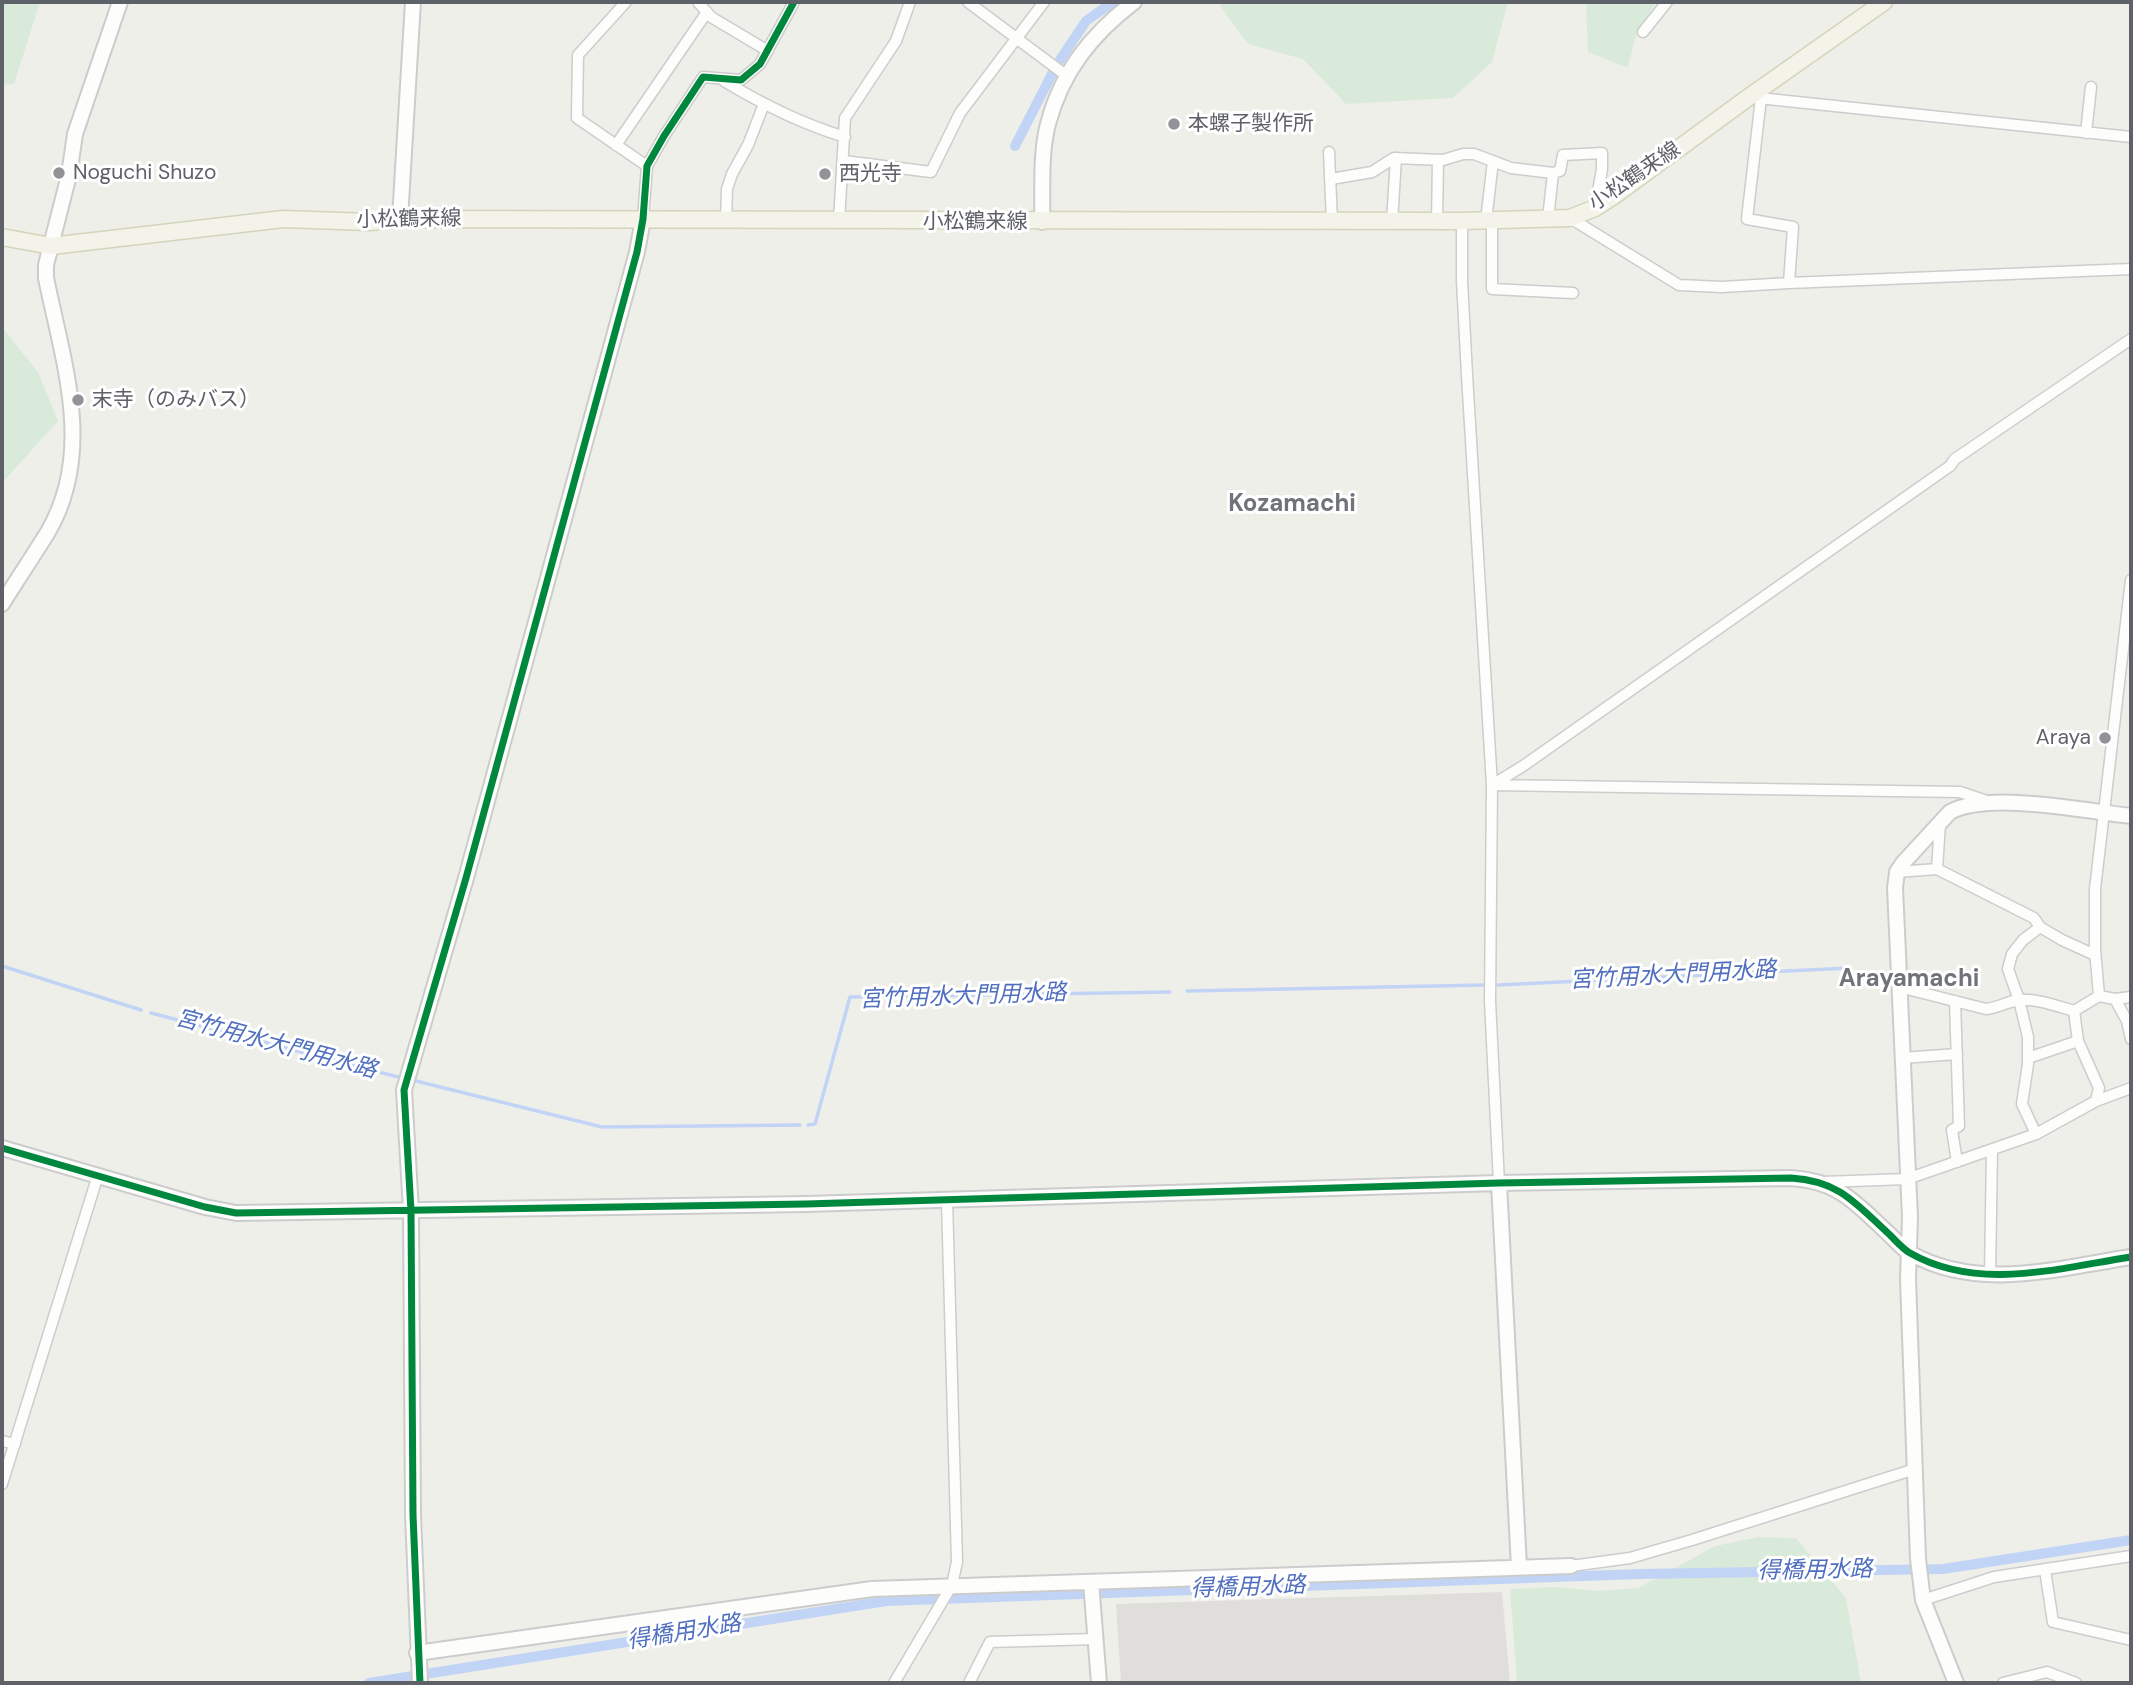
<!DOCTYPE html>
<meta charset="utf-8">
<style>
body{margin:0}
#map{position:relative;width:2133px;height:1685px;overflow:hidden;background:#efefea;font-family:"DM Sans",sans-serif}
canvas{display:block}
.frame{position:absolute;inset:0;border:4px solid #5f6168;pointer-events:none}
</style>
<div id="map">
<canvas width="2133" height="1685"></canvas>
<div class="frame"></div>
</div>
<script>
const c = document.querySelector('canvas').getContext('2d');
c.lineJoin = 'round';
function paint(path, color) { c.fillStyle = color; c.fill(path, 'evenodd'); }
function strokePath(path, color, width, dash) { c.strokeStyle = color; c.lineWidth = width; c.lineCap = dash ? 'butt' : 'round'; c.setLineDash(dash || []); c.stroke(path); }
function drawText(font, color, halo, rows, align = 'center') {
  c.font = font + ' "DM Sans","Noto Sans JP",sans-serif'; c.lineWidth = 6; c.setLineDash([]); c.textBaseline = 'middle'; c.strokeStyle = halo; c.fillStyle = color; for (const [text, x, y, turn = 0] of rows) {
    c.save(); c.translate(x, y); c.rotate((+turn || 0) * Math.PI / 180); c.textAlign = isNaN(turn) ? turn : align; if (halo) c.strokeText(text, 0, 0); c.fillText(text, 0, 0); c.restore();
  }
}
paint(new Path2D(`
 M1502 1592 1510 1683H1121L1116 1604Z`), '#dfdeda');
paint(new Path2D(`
 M2 2H40L14 84 2 85Z
 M1224 2H1508L1492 62 1453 98 1346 104 1303 59 1248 44 1220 6Z
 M1586 2H1656L1635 38 1628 68 1588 52Z
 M2 327 38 372 58 421 2 483Z
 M1758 1537 1796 1538 1846 1598 1861 1683H1517L1510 1589 1556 1587 1598 1591 1638 1588 1715 1546Z`), '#d9eada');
strokePath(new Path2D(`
 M2 966 141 1010
 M1498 985 1849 968
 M1187 991 1484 985
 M151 1013 402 1078
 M412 1080 602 1127 800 1125
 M808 1125 815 1124 850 997 1170 992`), '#c2d4f6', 3.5);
strokePath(new Path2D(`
 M1060 60 1086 21 1113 2
 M1015 146 1053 72
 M369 1683 886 1601 1640 1574 1943 1569 2131 1540`), '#c2d4f6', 10);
const street = new Path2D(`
 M626 2 578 55 577 118 647 166
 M698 2 711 17 768 51
 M968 2 1067 76
 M1643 32 1667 2
 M724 81C762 104 802 124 845 137
 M1749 97 2131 137
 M1761 98 1747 219 1793 227 1789 283
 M2086 133 2091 87
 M616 145 707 12
 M1329 152 1332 222
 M844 161 931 172 960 113 1044 2
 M1331 179 1372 172 1394 158 1443 160 1463 154H1474L1511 168 1553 173 1560 171 1563 155 1602 153V169L1595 208
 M1570 218 1679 285 1722 287 1789 283 2131 269
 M643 219 647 166 664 136 703 77 741 80 760 64 794 2
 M1548 219 1553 173
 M726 220 727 189 732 174 748 145 764 104
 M839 221 845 118 896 41 910 2
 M1462 221V281L1467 375 1492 785 1490 1001 1499 1183
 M1486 221 1493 161
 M1492 221V289L1573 293
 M1392 222 1396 158
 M1437 222 1438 160
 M1492 785 1523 766 1950 466 1955 459 2131 339
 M1492 785 1960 792 1987 801
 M1937 869 1940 823
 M1897 872 1937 869 2034 918 2040 927
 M1899 987 1986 1009C1997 1008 2007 1002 2018 1000 2036 998 2057 1006 2074 1011
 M2099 996 2115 999 2127 1021 2131 1039
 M2115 999 2131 997
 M1955 1001 1959 1126 1952 1130 1957 1162
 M1902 1058 1957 1054
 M2028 1058 2078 1041
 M2096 1101 2131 1088
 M2036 1134 2022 1104 2028 1064V1037L2019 1000 2008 969 2012 954 2023 940 2040 927 2062 940 2095 955
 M1823 1182 1907 1179 2036 1134 2096 1101 2099 1088 2078 1041 2074 1011 2099 996 2095 949V889L2131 580
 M1990 1275 1992 1150
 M2 1441 15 1444
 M2 1484 98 1175
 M1571 1566 1630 1558 1692 1540 1915 1469
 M2045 1570 2053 1622 2131 1640
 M1923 1600 1994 1577 2131 1556
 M894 1683 952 1585 957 1562 947 1200
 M969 1683 990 1642 1096 1639
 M2003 1683 2047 1672 2076 1683`);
const secondary = new Path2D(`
 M400 219 413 2
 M1042 222C1043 190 1040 154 1048 124 1062 71 1092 34 1134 2
 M2 604C17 580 33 556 48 532 95 451 63 362 46 278V265L69 175 75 134 120 2
 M2 1148 205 1207 236 1213 806 1204 1499 1183 1791 1178C1840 1181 1856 1204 1890 1235 1896 1241 1903 1249 1910 1253 1978 1292 2059 1268 2131 1257
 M1499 1183 1519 1567
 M1091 1582 1099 1683
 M417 1653 872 1589 1571 1566
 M420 1683 413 1515 411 1211 404 1090 466 878 637 252 643 219
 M1956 1683 1923 1600 1918 1559 1908 1279 1910 1217 1895 888 1897 872 1903 863 1950 812C1990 791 2085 811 2131 816`);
const primary = new Path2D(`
 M2 237 51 246 283 219 370 222 400 219 1462 221 1570 218 1595 208 1615 195 1749 97 1884 2`);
strokePath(street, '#cccdcc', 13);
strokePath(secondary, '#ccc', 18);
strokePath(primary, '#d5d4ba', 19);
strokePath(street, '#fdfdfc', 10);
strokePath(secondary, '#fdfdfc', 14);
strokePath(primary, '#f3f3ea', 16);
strokePath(new Path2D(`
 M2 1148 205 1207 236 1213 806 1204 1499 1183 1791 1178C1840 1181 1856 1204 1890 1235 1896 1241 1903 1249 1910 1253 1978 1292 2059 1268 2131 1257
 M420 1683 413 1515 411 1211 404 1090 466 878 637 252 643 219 647 166 664 136 703 77 741 80 760 64 794 2`), '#00873e', 7);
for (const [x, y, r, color] of [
 [1174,124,7,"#919396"],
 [59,173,7,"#919396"],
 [825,174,7,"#919396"],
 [78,400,7,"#919396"],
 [2105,738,7,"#919396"]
]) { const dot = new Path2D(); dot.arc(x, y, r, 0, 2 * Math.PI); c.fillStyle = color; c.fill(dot); strokePath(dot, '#fff', 2.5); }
drawText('21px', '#5f6168', '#fff', [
 ["本螺子製作所",1188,124],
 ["Noguchi Shuzo",73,173],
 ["西光寺",839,174],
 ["末寺（のみバス）",92,400],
 ["Araya",2091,738,"right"]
], 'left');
drawText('21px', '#5f6168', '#fff', [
 ["小松鶴来線",1635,177,-34],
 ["小松鶴来線",409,220,-1],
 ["小松鶴来線",975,222]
]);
drawText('italic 23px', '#506fbf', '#fff', [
 ["宮竹用水大門用水路",1673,976,-3],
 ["宮竹用水大門用水路",963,997,-2],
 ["宮竹用水大門用水路",276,1045,15],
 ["得橋用水路",1815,1571,-1],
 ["得橋用水路",1248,1588,-2],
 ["得橋用水路",684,1633,-9]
]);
drawText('bold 24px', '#707379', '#fff', [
 ["Kozamachi",1292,505],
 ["Arayamachi",1909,980]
]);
</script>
